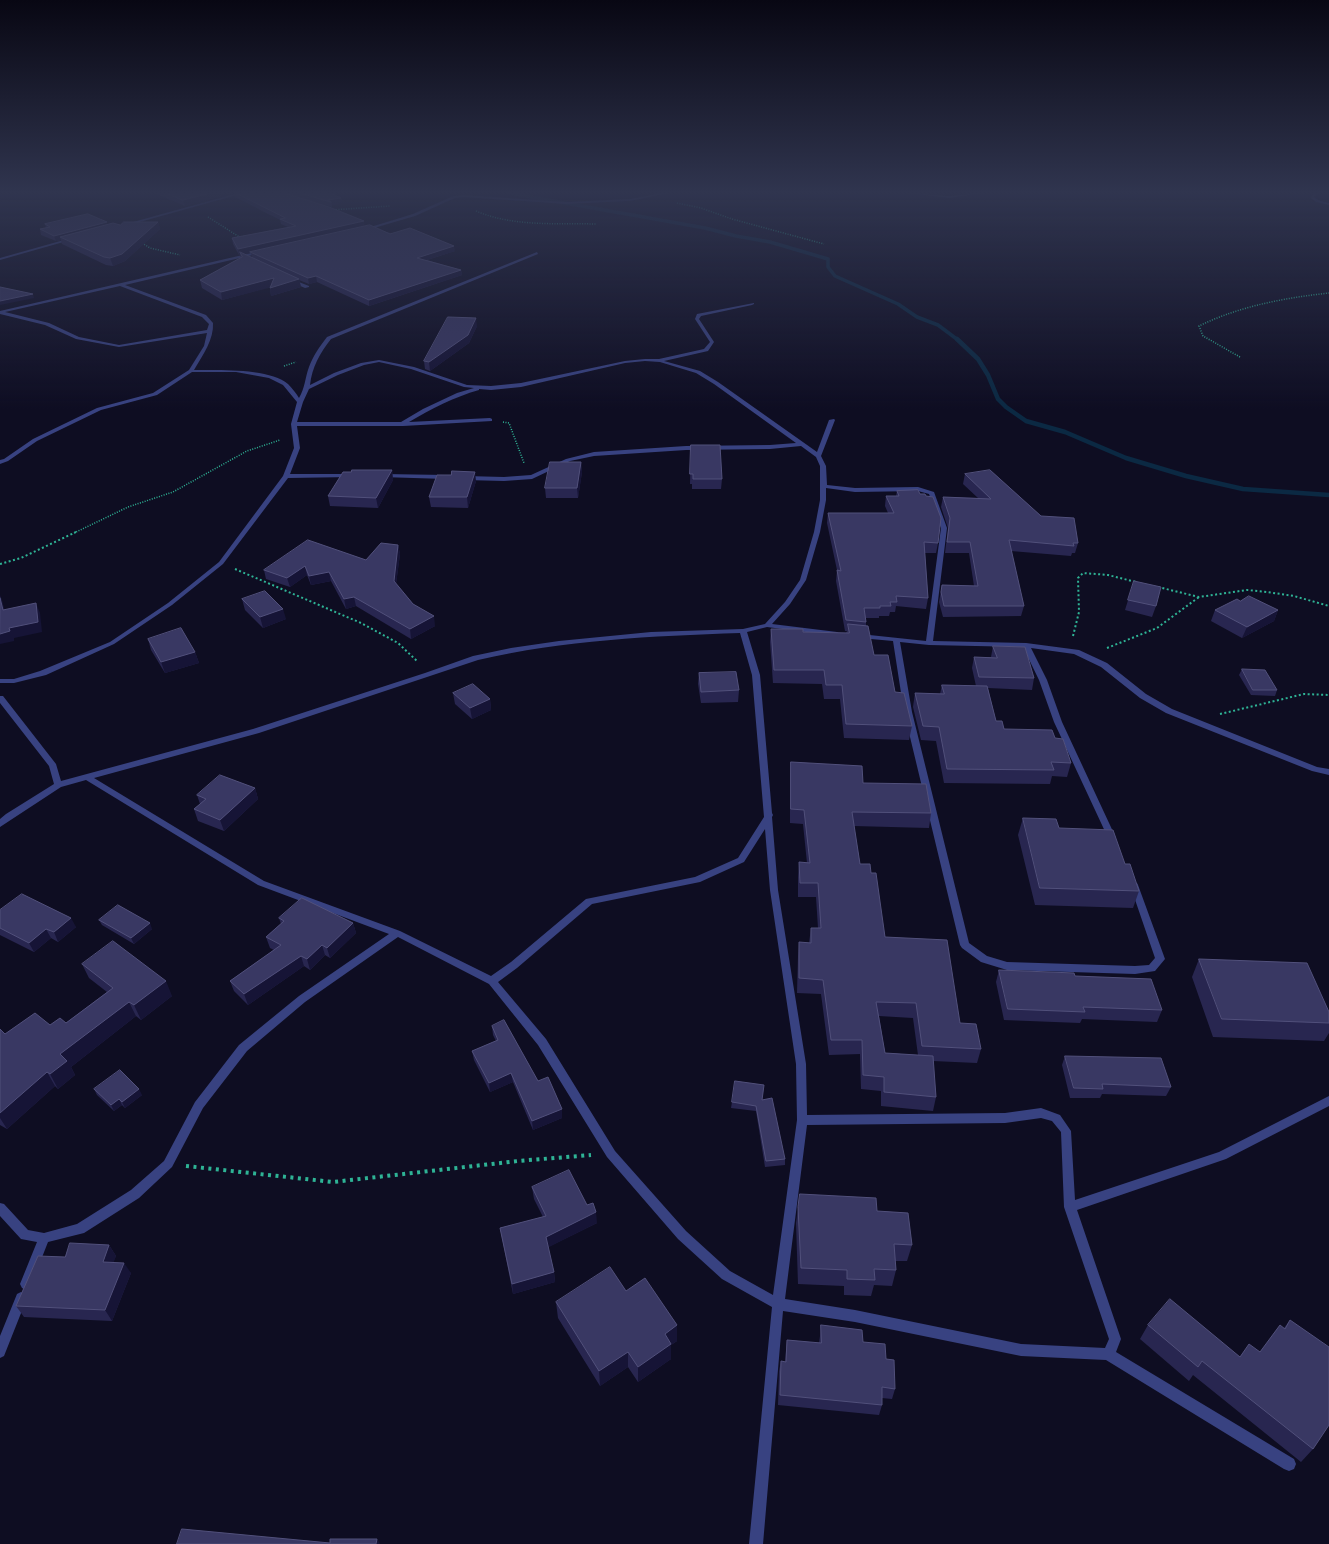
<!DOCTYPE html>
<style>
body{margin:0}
canvas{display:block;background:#0e0d22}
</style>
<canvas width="1329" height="1544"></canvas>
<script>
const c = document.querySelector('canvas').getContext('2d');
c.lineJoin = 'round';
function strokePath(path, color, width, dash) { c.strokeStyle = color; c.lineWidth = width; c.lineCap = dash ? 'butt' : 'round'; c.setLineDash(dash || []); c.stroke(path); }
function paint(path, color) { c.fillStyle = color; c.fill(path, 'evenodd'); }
strokePath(new Path2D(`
 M509 193 705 228 736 236 770 242 828 259V267L835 276 898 304 917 317 938 325 958 340`), '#0b2943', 3.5);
strokePath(new Path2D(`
 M957 339 978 359 988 375 998 399 1006 407 1026 421 1065 432 1126 458 1186 476 1243 489 1329 495`), '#0b2943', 4.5);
strokePath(new Path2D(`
 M677 203 701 208 732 219 824 244
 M331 210 390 206
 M476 211C513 227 557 223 596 224
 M208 217 241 238
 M142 243 150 248 180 255
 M1240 357 1203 336 1199 326C1240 306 1284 298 1329 293
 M284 366 296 362
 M503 422 509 423 524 463
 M74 533 128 507 173 492 247 451 280 440`), '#2eb395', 1.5, [1, 1.5]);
strokePath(new Path2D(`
 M0 564 21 558 76 532
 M235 569 361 623 398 643 418 662
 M1158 587 1199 597 1247 590 1267 592 1294 596 1329 606
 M1073 636 1079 612 1078 578 1083 573 1108 575 1136 582
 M1107 648 1157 628 1199 597
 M1220 714 1304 694 1329 695`), '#2eb395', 2, [2, 2.5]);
strokePath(new Path2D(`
 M186 1166 333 1182 518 1161 591 1155`), '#2eb395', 4, [3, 4.5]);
paint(new Path2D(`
 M238 193H244L129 225 126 224Z
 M661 193H669L630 201 566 204 464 197 455 198 415 216 367 230 364 229 413 214 453 196 464 195 566 202 630 199Z
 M908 193 949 196 982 193 949 198Z
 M1314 193H1318L1314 197 1318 200 1329 203V205L1316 202 1311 198Z
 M71 238 74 239 0 260V258Z
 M260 251 261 253 125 285 206 315 213 323C214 339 203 355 194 370 218 370 270 368 288 384 292 388 296 393 299 398 305 388 305 378 309 367 313 356 320 346 327 337L537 252 538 254 331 339C320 353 312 367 310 385L334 373 361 363 379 360 414 367 467 385 491 386 521 383 625 361 645 359H659L704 349 710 342 695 319 697 314 754 303V304L752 305 701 316 699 319 714 342 708 351 664 361 700 371 718 382 817 452 829 420 834 419 835 420 821 456 826 466 827 485 855 488 918 487 934 492 947 528 933 641 1026 643 1079 650 1107 663 1146 694 1172 709 1317 767 1329 769V775L1312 771 1166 713 1140 698 1101 667 1074 654 1031 648 1047 680 1062 722 1116 838 1115 840H1109L1054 722 1039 680 1023 647 929 645 900 642 912 712 969 943 987 956 1007 962 1135 966 1149 965 1155 958 1130 885 1131 883H1137L1138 885 1165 959 1155 971 1135 974 1007 970 981 962 962 948 960 945 904 712 893 641 860 638 857 636 860 634 926 641 941 528 929 494 918 491 855 492 826 488V500L820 532 806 580 790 604 772 624 837 632 840 634 837 636 767 627 747 632 760 675 772 813 773 815 772 817 778 890 806 1064 807 1115 1005 1113 1041 1108 1060 1115 1071 1131 1075 1200 1219 1152 1329 1096V1106L1226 1159 1077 1210 1121 1339 1116 1352 1294 1459 1296 1464 1294 1469 1289 1471 1284 1469 1106 1360 1021 1356 855 1322 783 1311 763 1544H749L772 1307 722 1279 678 1239 607 1157 538 1045 489 984 398 937 305 1002 247 1051 203 1108 172 1167 139 1198 84 1233 48 1242 30 1288 26 1290 22 1288 20 1284 37 1242 21 1239 0 1216V1203L4 1204 28 1230 44 1233 77 1224 131 1190 164 1161 195 1102 239 1045 299 996 389 934 258 885 86 780 61 787 0 827V819L6 814 54 784 49 766 0 703V696H3L56 764 61 781 253 729 425 673 473 656 511 648 559 641 651 632 743 629 765 624 785 602 800 580 814 532 820 500V466L816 457 801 446 770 449 686 450 594 456 570 461 532 479 504 481 465 480 462 478 465 476 504 477 531 475 566 459 594 452 686 446 770 445 796 443 714 384 696 373 660 362 645 361 625 363 521 387 491 390 479 389V390C454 397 431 409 409 422L490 418 492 419V421L403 426H297L300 448 290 474H350L352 475V477L288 478 223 564 172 605 114 644 46 675 14 683H0V679H14L40 671 110 642 168 603 219 562 283 476 294 448 291 424 297 402 283 385 269 378 236 372H192L157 395 101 410 37 441 8 461 0 464V460L4 459 33 439 97 408 153 393 189 370 204 346 207 333 119 347 76 339 45 325 0 314V311ZM120 286 202 317 209 324 207 330 119 345 79 337 49 323 5 312ZM379 362 411 369 464 387 474 388 457 393 423 409 401 422H297L303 402 309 389 338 375 364 365ZM740 633 752 675 764 817 738 858 695 877 586 899 511 962 491 976 400 931 264 881 94 778 259 733 478 660C564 640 652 636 740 633ZM765 829 770 890 796 1064 797 1120 773 1295 730 1271 686 1231 615 1151 546 1039 498 982 517 968 592 904 700 882 744 862ZM1041 1118 1052 1121 1061 1132 1064 1207 1109 1339 1105 1348 1021 1344 855 1310 785 1299 807 1125 1005 1123Z
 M291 279 309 286V287L305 288 289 281V280Z
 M383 474 446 475 449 477 446 479 381 477 380 476Z
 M21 1292 25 1294 27 1298 4 1356 0 1358V1336L17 1294Z`), '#384281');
paint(new Path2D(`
 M154 193H224L221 196 185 206Z
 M227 193H331L341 198 342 203 332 205V207L295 197 365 226 455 251 427 260 461 270 462 275 369 306 317 282 309 284 299 280 301 287 271 296 270 288V287L222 300 202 288 200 280 241 258 240 255H239L233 244 232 238 288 227 281 224 280 220 235 197 234 193 229 194ZM251 253 252 258 271 267 243 254Z
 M107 222V224L120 225 158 222 160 229 125 261 113 266 106 265 62 244 61 240 56 241 41 235 40 229 46 228 45 224Z
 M477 326 469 343 430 371 425 369 424 361Z
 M691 445 722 479 721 489H692V484H690Z
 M581 462 582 472 578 498H546L545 488Z
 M392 470 393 480 378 508 330 506 328 496 351 472Z
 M965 474 1041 516 1078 543 1075 553H1072L1071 556 1011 551 1024 606 1021 616 943 617 939 602 942 585 974 586 969 553H945L948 528 941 507 943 497 978 498 963 484Z
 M476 481 468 508 431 507 429 497Z
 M897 491 938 543 936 553H925L928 598 926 609 896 606 895 612H890L889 616H879V618H866V626L874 655 912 726 909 740 844 738 840 699H824L822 684 773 683 770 642 771 629 803 632 846 633 847 631H845L836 581 837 570 827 523 828 513H888L885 506 886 496H896Z
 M398 545 400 554 396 584 413 604 435 626 411 639 356 606 346 609 331 581 311 585 307 575 290 587 266 579 264 570 366 560Z
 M1134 581 1156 606 1152 617 1125 610Z
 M242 599 286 619 263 628 245 610Z
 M1240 601 1278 610 1274 621 1242 638 1211 621 1215 610Z
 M148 639 195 652 199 663 165 673 151 650Z
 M993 646 1034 678 1032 690 988 688 996 721 1004 729 1055 738 1071 763 1067 777 1052 776 1050 784 944 783 936 741 921 740 913 707 915 693 940 694 942 685 976 686 972 668 974 657H991Z
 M1242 669 1277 690 1275 696 1251 695 1239 675Z
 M699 673 739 690 738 702 701 703 698 684Z
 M453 693 490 699 491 710 472 719 455 704Z
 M791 762 863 783 931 813 929 828 854 826 860 864 871 873 885 937 960 1023 981 1049 977 1063 933 1061 936 1097 933 1111 881 1106V1091L861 1089 860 1054 829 1055 821 994 797 993 798 956 799 942 809 943 811 928H818L816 897H798V877L799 862 807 863 803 824 790 823V776ZM879 1016 913 1018 918 1055 885 1053Z
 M255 788 258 799 224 831 198 821 194 809 200 804 197 795Z
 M1023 818 1059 828 1139 891 1133 908 1035 905 1018 835Z
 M0 910 76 927 58 942 51 938 34 952 0 935Z
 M279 918 353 923 356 933 330 958 325 955 310 970 304 966 248 1005 234 991 230 981 274 950 270 948 266 937 281 924Z
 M99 920 152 929 134 944 102 925Z
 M1199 959 1329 1012V1033L1324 1041 1213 1037 1192 977Z
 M82 964 172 996 141 1020 136 1016 71 1067 75 1075 58 1089 55 1086 7 1129 0 1125V1029L5 1034 50 1025 66 1023 107 992 89 978Z
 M999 970 1075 976 1162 1010 1157 1022 1082 1019 1080 1023 1004 1020 996 982Z
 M492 1026 538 1081 562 1118 533 1130 513 1082 490 1092 474 1060 472 1051 496 1041 493 1035Z
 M1065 1056 1171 1087 1166 1096 1102 1094 1100 1098H1070L1062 1065Z
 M94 1089 142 1095 125 1108 122 1105 114 1111 97 1095Z
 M762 1100 785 1159V1165L765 1167 756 1111 731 1108 732 1102Z
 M532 1187 597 1223 548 1247 554 1272 555 1282 513 1294 500 1228 543 1217 534 1199Z
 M800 1194 877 1211 912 1245 907 1261H895L896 1270 892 1286 874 1285 871 1296 844 1295V1286L798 1284 796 1223Z
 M109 1245 116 1256 113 1262 131 1273 112 1321 24 1317 16 1306 65 1257Z
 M626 1291 677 1325V1341L671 1345V1359L638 1382 628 1367 600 1386 558 1318 556 1302Z
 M1290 1320 1313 1449 1301 1462 1193 1375 1189 1381 1140 1339 1148 1325 1240 1357 1260 1352 1284 1328Z
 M821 1325 863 1342 886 1359 895 1389 892 1399 882 1398V1405L879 1415 778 1405 779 1371 781 1361 785 1362 786 1350 787 1340 819 1343 820 1336Z`), '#282650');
paint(new Path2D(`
 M211 193H224L221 196 185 206 183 200Z
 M341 198 342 203 332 205 331 202 328 200Z
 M364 221 365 227 241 255 240 252V255H239L238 249Z
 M107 222 108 227 60 237 61 240 56 241 54 236Z
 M158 222 160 229 125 261 113 266 110 258Z
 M454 246 455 251 417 263V258Z
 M461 270 462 275 369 306V300Z
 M316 276 317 282 309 284 308 278Z
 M274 278 276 286 222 300 221 292Z
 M299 279 301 287 271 296 270 288Z
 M33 294 34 298 0 305V301Z
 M476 318 477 326 469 343 430 371 429 362Z
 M581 462 582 472 578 498 577 488Z
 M392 470 393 480 378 508 376 498Z
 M475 472 476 481 468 508 467 497Z
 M398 545 400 554 395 591 394 581Z
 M305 566 307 575 290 587 287 578Z
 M329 572 331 581 311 585 309 576Z
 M0 595 2 600 7 620 3 610 0 598Z
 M354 597 356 606 346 609 344 599Z
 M36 603 40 613 42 632 14 638V641L0 644V634L9 628Z
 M283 609 286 619 263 628 260 617Z
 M1278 610 1274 621 1242 638 1247 627Z
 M434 616 435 626 411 639 410 629Z
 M195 652 199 663 165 673 161 662Z
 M490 699 491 710 472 719 470 708Z
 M255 788 258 799 224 831 220 820Z
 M71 918 76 927 58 942 54 932Z
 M150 923 152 929 134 944 131 938Z
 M353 923 356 933 330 958 327 948Z
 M46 929 51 938 34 952 29 943Z
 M322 945 325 955 310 970 307 959Z
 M301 956 304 966 248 1005 244 994Z
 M166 981 172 996 141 1020 134 1005Z
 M129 1002 136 1016 71 1067 75 1075 58 1089 50 1074 60 1054Z
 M47 1072 55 1086 7 1129 0 1118V1113Z
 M511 1073 513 1082 490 1092 489 1083Z
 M139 1089 142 1095 125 1108 122 1102Z
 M119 1099 122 1105 114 1111 111 1105Z
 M562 1109V1118L533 1130 532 1121Z
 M596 1212 597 1223 547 1248 546 1237Z
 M109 1245 116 1256 110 1272 103 1262Z
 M124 1263 131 1273 112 1321 105 1310Z
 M554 1272 555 1282 513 1294 512 1284Z
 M677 1325V1341L671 1345V1359L638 1382V1367L665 1334Z
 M628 1352V1367L600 1386 599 1371Z
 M377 1539 380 1544H376Z`), '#161436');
const building = new Path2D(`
 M166 193H211L183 200Z
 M236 193H284L329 207 364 221 238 249 232 238 296 226 280 219 285 218Z
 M300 193H331L341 198 328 200 331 202Z
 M88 214 107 222 54 236 40 229 50 227 45 224Z
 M124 222H158L122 254 110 258 104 257 60 237 113 223 120 225Z
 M370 225 390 234 410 228 454 246 417 258 461 270 369 300 316 276 308 278 250 252Z
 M240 252 299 279 270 288 274 278 221 292 200 280 242 257Z
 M0 287 33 294 0 301Z
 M448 317 476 318 468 335 429 362 424 361Z
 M691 445H720L722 479H693V474H690Z
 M550 462H581L577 488H545Z
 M352 470H392L376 498 328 496 343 472H351Z
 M990 470 1041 516 1074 518 1078 543H1073L1074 546 1009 540 1024 606H944L941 592 942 585 978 586 970 542H947L950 518 943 497 991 499 965 474Z
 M452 471 475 472 467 497H429L437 475H451Z
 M918 490 920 494H925L926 496 933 497 941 518 938 543 924 542 928 598 896 596 897 602H890L891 606H880V608H864L866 622 846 620 837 570 841 571 828 513H894L886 496H899L897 491Z
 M308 540 366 560 381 543 398 545 394 581 413 604 434 616 410 629 354 597 344 599 329 572 309 576 305 566 287 578 264 570Z
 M1134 581 1161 587 1156 606 1128 600Z
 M265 591 283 609 260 617 242 599Z
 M1249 596 1278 610 1247 627 1215 610 1237 599 1240 601Z
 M0 598 3 610 36 603 38 622 9 628 10 631 0 634Z
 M848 624 868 626 874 655H888L895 692 904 693 912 726 846 724 842 685H826L824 670H774L771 629H803V632L849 633Z
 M181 628 195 652 161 662 148 639Z
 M993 646 1025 647 1034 678 979 677 974 657 997 658Z
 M1242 669 1265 670 1277 690H1253Z
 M736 672 739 690 701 692 699 673Z
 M473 684 490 699 470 708 453 693Z
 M942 685 987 686 996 721H1002L1004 729 1052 730 1055 738 1063 739 1071 763 1051 762 1054 770 947 769 939 727 923 726 915 693 944 694Z
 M791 762 862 766 863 783 926 784 931 813 852 812 860 864H870L871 873H876L885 937 947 940 960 1023 976 1024 981 1049 922 1046 916 1003 876 1002 885 1053 933 1056 936 1097 884 1092V1077L863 1075 862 1040H831L823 980 799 978V942L811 943V928H821L818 883H800L799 862 810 863 804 810 791 809Z
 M220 775 255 788 220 820 194 809 206 799 197 795Z
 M1023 818 1056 819 1059 828 1113 830 1125 864H1130L1139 891 1040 888Z
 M22 894 71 918 54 932 46 929 29 943 0 928V910Z
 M302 898 353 923 327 948 322 945 307 959 301 956 244 994 230 981 281 945 266 937 284 921 279 918Z
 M118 905 150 923 131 938 99 920Z
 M113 941 166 981 134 1005 129 1002 60 1054 67 1061 50 1074 47 1072 0 1113V1029L5 1034 35 1013 50 1025 60 1018 66 1023 113 988 82 964Z
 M1199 959 1307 963 1329 1012V1023L1222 1019Z
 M999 970 1074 973 1075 976 1151 979 1162 1010 1083 1007 1085 1012 1008 1009Z
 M504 1020 538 1081 548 1077 562 1109 532 1121 511 1073 489 1083 472 1051 498 1040 492 1026Z
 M1065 1056 1161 1058 1171 1087 1102 1084 1103 1089 1074 1088Z
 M120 1070 139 1089 122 1102 119 1099 111 1105 94 1089Z
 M735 1081 764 1085 762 1100 772 1098 785 1159 766 1161 756 1106 732 1102Z
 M569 1170 587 1205 593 1203 596 1212 546 1237 554 1272 512 1284 500 1228 546 1216 532 1187Z
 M800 1194 876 1198 877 1211 908 1213 912 1245 894 1244 896 1270 874 1269 875 1280 847 1279V1270L801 1268 798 1207Z
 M70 1243 109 1245 103 1262 124 1263 105 1310 16 1306 38 1256 65 1257Z
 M610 1267 626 1291 645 1278 677 1325 665 1334 671 1344 638 1367 628 1352 599 1371 556 1302Z
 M1170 1299 1240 1357 1249 1344 1260 1352 1280 1325 1285 1329 1290 1320 1329 1347V1425L1313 1449 1202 1361 1198 1367 1148 1325Z
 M821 1325 862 1330 863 1342 885 1344 886 1359 894 1360 895 1389 882 1387V1405L780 1395 781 1361 786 1362 787 1340 821 1343Z
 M182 1529 330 1543V1539H377L376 1544H177Z`);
paint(building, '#393863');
strokePath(building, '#51507b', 1);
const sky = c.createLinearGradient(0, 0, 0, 409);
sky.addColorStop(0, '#080713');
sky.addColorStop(0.47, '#30354f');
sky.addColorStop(1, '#30354f00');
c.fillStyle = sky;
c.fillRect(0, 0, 1329, 409);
</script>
